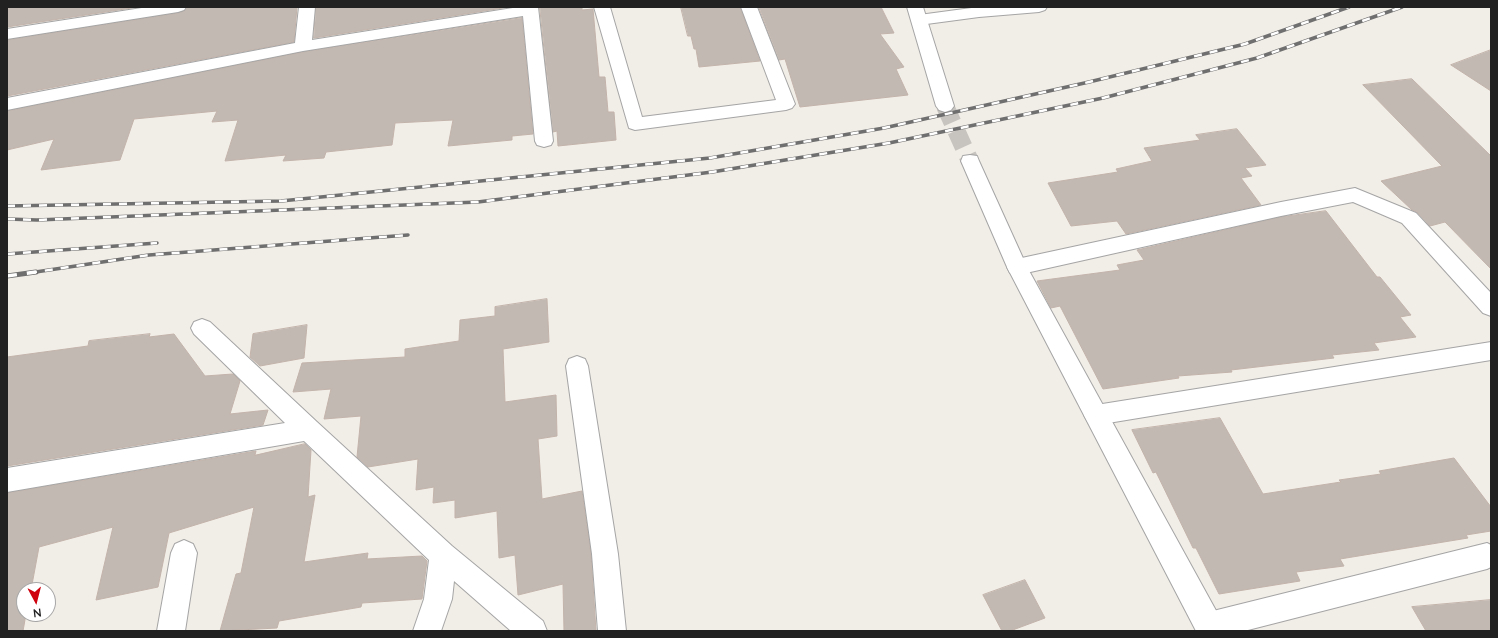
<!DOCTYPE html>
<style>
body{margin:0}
#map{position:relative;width:1498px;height:638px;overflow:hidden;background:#f1ede7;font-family:Lato,sans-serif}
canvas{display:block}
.frame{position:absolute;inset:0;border:8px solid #212121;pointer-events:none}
.north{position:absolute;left:16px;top:582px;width:40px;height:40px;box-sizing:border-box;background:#fff;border:1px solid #a6a6a6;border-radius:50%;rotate:173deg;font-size:11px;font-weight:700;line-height:16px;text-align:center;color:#212121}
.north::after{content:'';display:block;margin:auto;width:14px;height:18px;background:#cf030f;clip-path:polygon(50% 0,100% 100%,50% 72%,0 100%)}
</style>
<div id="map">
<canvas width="1498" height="638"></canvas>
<div class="frame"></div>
<div class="north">N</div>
</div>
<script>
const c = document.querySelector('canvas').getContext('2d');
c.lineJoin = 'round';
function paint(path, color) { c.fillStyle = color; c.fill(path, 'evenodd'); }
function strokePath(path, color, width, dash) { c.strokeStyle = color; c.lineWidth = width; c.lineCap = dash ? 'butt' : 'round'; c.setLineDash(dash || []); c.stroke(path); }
const building = new Path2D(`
 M7 7H138L7 27Z
 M187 7H297L294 42 7 96V40L178 13 184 11Z
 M316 7H509L314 38Z
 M540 7H582V10L593 9 599 77H605L608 112H614L616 140 558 146 557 131 553 132Z
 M681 7H740L760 61 699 67 696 49H694L691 36H688Z
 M759 7H881L894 33 880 34 904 67 896 69 908 95 800 107 785 59 779 60Z
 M522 18 533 134 512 136V140L448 146 453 120 395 123 392 145 326 152 324 158 283 161 286 155 225 161 238 120 212 122 217 111 134 119 120 160 41 170 54 139 7 150V111L303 52Z
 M1491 50V91L1451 65Z
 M1412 79 1491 156V269L1445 222 1430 226 1417 212 1412 210 1381 181 1442 166 1363 85Z
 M1237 129 1266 165 1245 168 1252 176 1241 178 1261 205 1126 234 1117 221 1071 226 1048 183 1118 172 1116 169 1152 161 1144 148 1200 140 1196 135Z
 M1326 211 1377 277H1380L1411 315 1400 317 1416 337 1374 343 1379 350 1332 355 1334 358 1231 370 1232 372 1178 376 1179 378 1103 389 1060 306 1051 308 1037 281 1120 270 1117 265 1144 260 1137 250 1281 217Z
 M547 299 549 342 503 349 505 402 556 395 557 436 538 439 542 499 582 491 591 554 596 631H564L563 584 518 595 515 555 499 558 497 511 455 518V500L433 503 434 487 416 490 418 459 368 467 357 457 361 416 324 419 331 389 293 392 302 363 405 357V349L459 341 460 320 495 316V307Z
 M307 325 304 358 260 366 250 357 253 334Z
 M150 334 149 337 174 334 205 376 233 374 240 381 230 414 268 410 263 425 7 466V357L88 346 89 341Z
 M1220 418 1263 494 1341 482 1339 480 1381 474 1379 471 1454 458 1491 507V531L1466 535 1468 538 1340 559 1344 566 1296 572 1300 581 1219 594 1196 548H1193L1156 472 1153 473 1132 430Z
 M305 444 311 450 308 497 315 495 304 562 368 553 367 559 422 556 427 561 422 599 362 603 361 607 279 621 277 628 220 631 236 574 241 573 254 507 169 533 158 587 96 600 113 527 39 547 31 590H24V614H26L23 631H7V493L256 451 255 455Z
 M1025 580 1045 618 1010 631H1002L983 595Z
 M1491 600V631H1426L1412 607Z`);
paint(building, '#c2b9b3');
strokePath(building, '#c2b3aa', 1);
strokePath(new Path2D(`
 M945 106 970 161`), '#c7c4bf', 18, [18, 9]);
const minor = new Path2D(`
 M148 7H186L184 10 178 12 7 39V29Z
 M299 7H315L312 40 519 7H538L553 141 551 145 544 147 537 145 535 141 523 16 303 51 7 110V98L295 43Z
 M594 7H610L642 117 776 100 741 7H757L795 104 792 108 786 110 635 130 629 128Z
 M979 7H1047L1045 10 1039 12 979 17 919 25 913 23 911 20 913 17 919 15Z
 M1355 188 1416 213 1491 293V316L1483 313 1402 223 1353 202 1281 216 1017 275 1010 273 1007 267 1010 261 1017 259 1281 202Z
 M202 319 210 322 317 422 452 546 543 621 547 631H511L454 581 452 599 441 631H413L424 599 429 560 304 441 7 492V468L285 423 194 334 191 328 194 322Z
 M1491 342V360L1096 425 1088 422 1084 415 1088 408 1096 405Z
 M577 356 585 359 588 366 618 554 626 631H598L592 554 566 366 569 359Z
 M184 540 193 544 197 553 185 631H157L171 553 175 544Z
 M1487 543 1491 545V567L1487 569 1244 631H1197L1195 626 1199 616 1209 612Z`);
const tertiary = new Path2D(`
 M907 7H923L954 106 951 110 945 112 939 110 936 106Z
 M970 155 977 156 979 161 1027 267 1219 616 1224 631H1196L1007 267 961 161 963 156Z`);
strokePath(minor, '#a5a5a5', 2);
strokePath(tertiary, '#a5a5a5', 2);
paint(minor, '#fff');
paint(tertiary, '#fff');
const railFar1 = new Path2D(`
 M7 206 281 201 710 158 884 128 1089 82 1245 44 1349 7
 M7 219 37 220 478 202 712 172 889 143 1103 98 1257 58 1402 7
 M7 254 157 243
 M29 273 149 255 408 235`);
const rail = new Path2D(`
 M7 276 36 272`);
strokePath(railFar1, '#6f6f6f', 3.5);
strokePath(rail, '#6f6f6f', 5);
strokePath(railFar1, '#fff', 2.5, [8]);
strokePath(rail, '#fff', 3.5, [10]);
</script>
